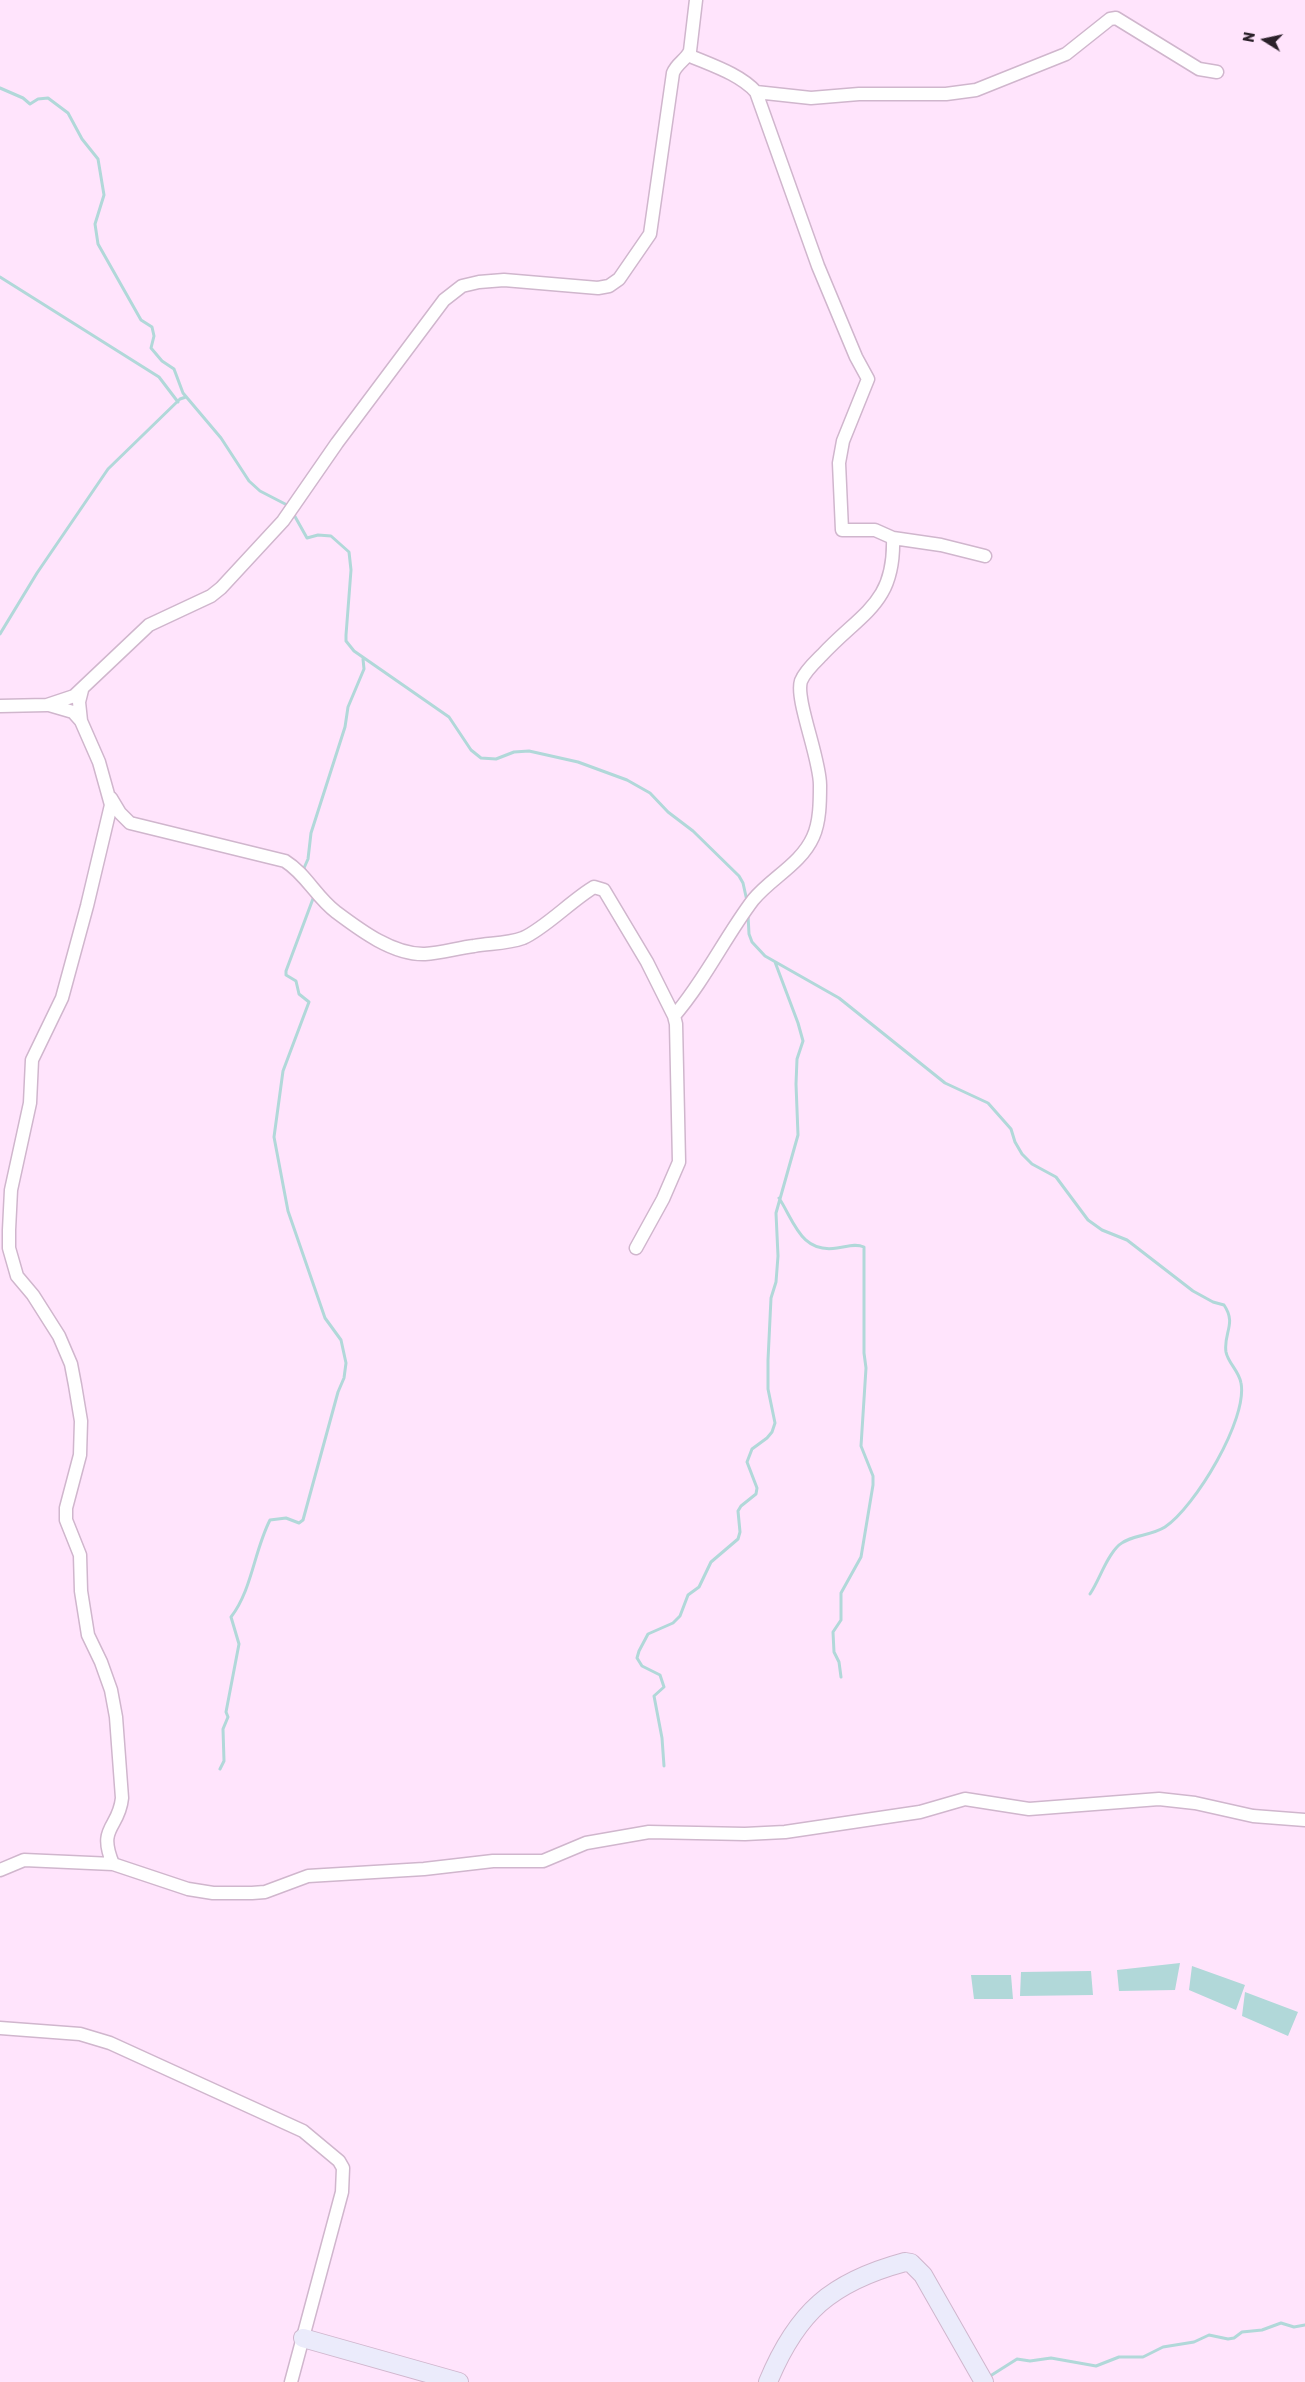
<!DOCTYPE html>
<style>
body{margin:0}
#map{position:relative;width:1305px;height:2382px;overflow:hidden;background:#ffe4fc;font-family:Rubik,sans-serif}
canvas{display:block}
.north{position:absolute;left:1240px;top:15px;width:50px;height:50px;-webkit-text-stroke:4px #ffe4fc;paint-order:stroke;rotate:280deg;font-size:14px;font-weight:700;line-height:20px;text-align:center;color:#2b212a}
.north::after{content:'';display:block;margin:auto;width:18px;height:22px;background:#2b212a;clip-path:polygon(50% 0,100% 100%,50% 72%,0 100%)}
</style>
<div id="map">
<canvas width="1305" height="2382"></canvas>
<div class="north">N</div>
</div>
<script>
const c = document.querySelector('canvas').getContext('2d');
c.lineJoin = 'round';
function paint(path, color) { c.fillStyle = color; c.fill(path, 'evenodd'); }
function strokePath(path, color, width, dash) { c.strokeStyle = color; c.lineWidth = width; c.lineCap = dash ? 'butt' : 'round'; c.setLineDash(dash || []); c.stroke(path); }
paint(new Path2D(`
 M1180 1963 1175 1990 1119 1991 1117 1970Z
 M1192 1966 1245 1985 1236 2010 1189 1990Z
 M1091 1971 1093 1995 1020 1996 1021 1972Z
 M971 1975H1011L1013 1999H974Z
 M1245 1992 1298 2012 1288 2036 1242 2016Z`), '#b1d8d9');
strokePath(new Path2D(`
 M0 88 23 98 30 104 38 99 48 98 68 113 82 139 98 159 104 195 95 224 98 244 141 320 152 327 154 336 151 348 162 361 174 369 183 393 221 438 249 481 260 491 289 506
 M0 277 159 377 178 402
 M293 513 307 538 318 535 331 536 349 552 351 570 346 635V641L354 651 449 717 471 750 481 758 496 759 514 752 529 751 578 762 627 780 650 793 668 812 693 831 739 876 743 883 747 901
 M0 634 37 573 108 469 180 399 186 397
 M306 872 304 868 308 859 311 833 345 727 348 707 364 669 363 659
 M748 915 749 934 752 942 765 956 839 998 945 1083 988 1103 1011 1129 1015 1142 1022 1154 1032 1164 1056 1177 1088 1220 1102 1230 1127 1240 1193 1291 1213 1302 1224 1305C1237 1324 1223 1333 1226 1352 1228 1363 1239 1371 1241 1383 1248 1419 1195 1507 1165 1527 1151 1536 1130 1535 1119 1545 1106 1557 1100 1579 1090 1594
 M779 1198C794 1221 801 1254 837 1248 846 1247 855 1243 864 1247V1353L866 1368 861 1446 873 1476V1485L861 1557 841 1593V1620L833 1632 834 1652 839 1662 841 1677
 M664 1766 662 1738 654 1696 664 1687 660 1675 642 1666 637 1658 639 1651 648 1634 673 1623 680 1616 688 1595 699 1587 711 1562 738 1539 740 1532 738 1511 741 1506 756 1494 757 1488 747 1462 752 1449 767 1438 772 1432 775 1423 768 1389V1360L771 1298 776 1282 778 1256 776 1213 798 1135 796 1084 797 1059 803 1041 798 1023 775 962
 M220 1769 224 1761 223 1729 228 1717 226 1712 239 1644 231 1617C252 1590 254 1551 270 1520L286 1518 299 1523 303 1520 338 1392 344 1378 346 1363 341 1340 325 1318 288 1211 274 1137 283 1071 309 1002 299 994 296 981 286 975V971L314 896
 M987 2378 1017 2359 1030 2361 1051 2358 1096 2366 1119 2357H1143L1163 2347 1194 2342 1209 2335 1228 2339 1234 2338 1242 2332 1262 2330 1281 2323 1294 2327 1305 2325`), '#b1d8d9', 3);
const street = new Path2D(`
 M688 55C711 65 740 74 756 92L818 266 856 357 868 379 843 441 839 463 842 530H875L893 538 941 545 985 556
 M756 92 811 98 859 94H946L976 90 1066 54 1110 19 1116 18 1199 69 1217 72
 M82 690 79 702 81 721 99 762 111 805 87 906 62 998 32 1060 30 1103 11 1190 9 1230V1248L17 1276 33 1295 59 1336 71 1364 75 1385 81 1421 80 1455 66 1508V1520L80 1555 81 1591 88 1635 101 1662 111 1690 116 1717 122 1798C119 1829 97 1826 113 1864
 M49 705 73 712 81 721
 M0 706 47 705 74 696 149 625 211 596 221 588 283 521 337 443 444 300 462 286 479 282 504 280 598 288 609 286 619 279 650 234 673 73C677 63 686 60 690 51L696 0
 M111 798 120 813 130 823 285 861C306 874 316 897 336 912 360 930 393 955 425 954 441 953 458 948 474 946 490 943 506 944 523 938 544 929 572 900 594 887L604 890 647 962 674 1016 676 1024 679 1162 663 1199 636 1248
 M674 1016C705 980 725 937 753 900 771 878 801 864 813 837 820 822 820 801 820 785 820 758 795 699 801 681 805 671 815 662 822 655 862 612 895 604 893 538
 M0 1870 24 1860 113 1864 188 1889 213 1893H252L265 1892 308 1876 424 1869 493 1861H543L586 1843 649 1832 745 1834 785 1832 920 1812 965 1799 1029 1809 1159 1799 1195 1803 1253 1816 1305 1820
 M0 2028 80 2034 110 2043 303 2131 339 2161 343 2168 342 2192 291 2382`);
const secondary = new Path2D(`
 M303 2338 459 2382
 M768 2382C797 2312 831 2282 905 2262L911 2263 923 2275 984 2382`);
strokePath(street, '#d0b6cd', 15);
strokePath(secondary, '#d0b6cd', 20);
strokePath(street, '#fff', 12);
strokePath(secondary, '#ebebfb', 18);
</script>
